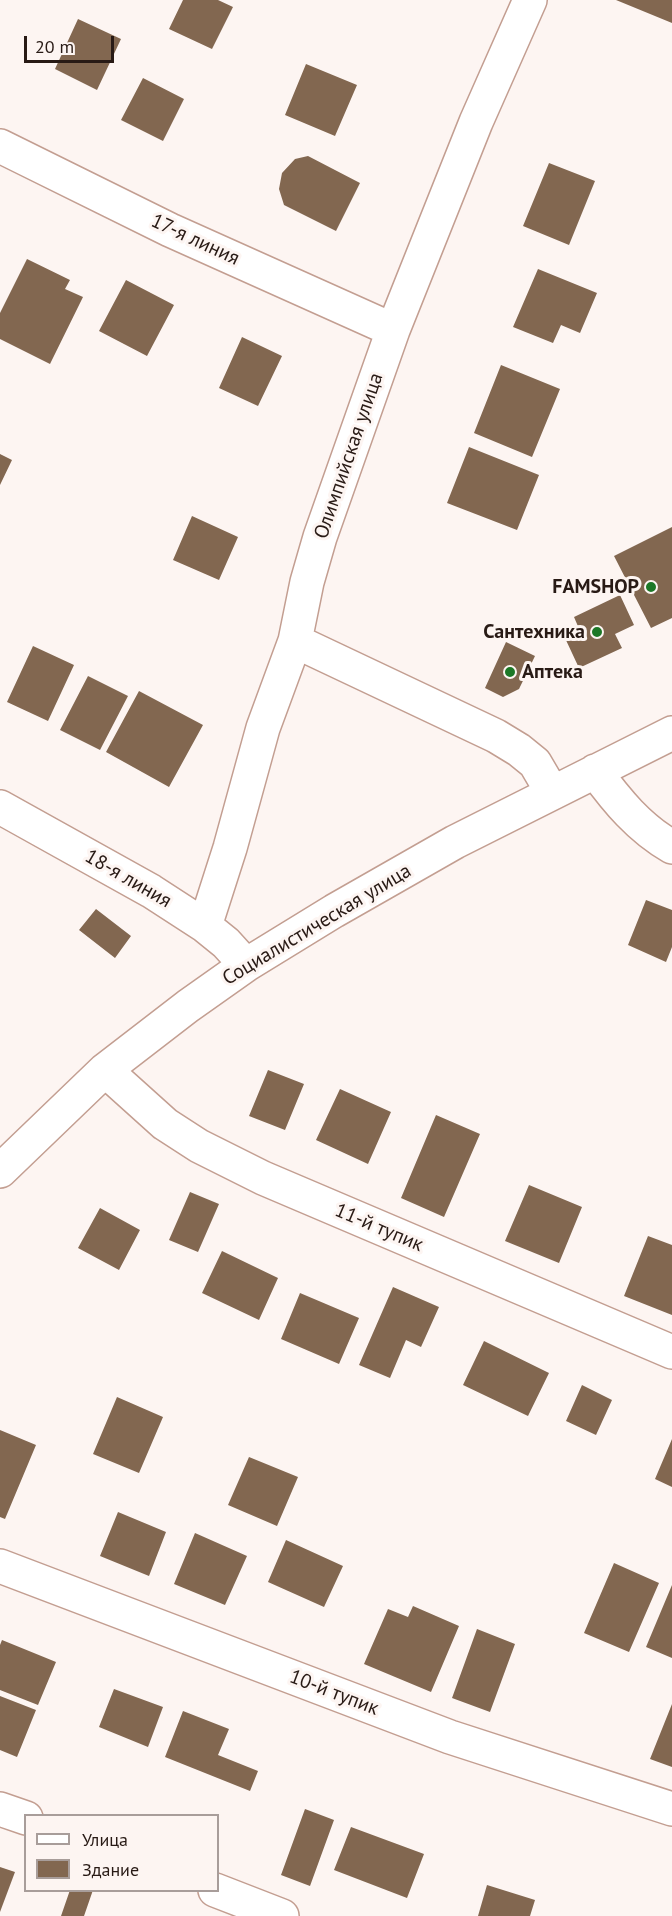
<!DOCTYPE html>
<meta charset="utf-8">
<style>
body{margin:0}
#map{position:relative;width:672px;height:1916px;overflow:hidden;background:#fdf5f2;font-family:"PT Sans",sans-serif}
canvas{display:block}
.legend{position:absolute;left:24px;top:1814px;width:195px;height:78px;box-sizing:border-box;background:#fdf5f2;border:2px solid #a89d9a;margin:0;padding:8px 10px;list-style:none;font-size:18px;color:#281a15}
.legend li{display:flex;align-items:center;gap:12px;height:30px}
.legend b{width:30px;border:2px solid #a89d9a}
.scale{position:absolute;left:24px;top:36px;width:90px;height:27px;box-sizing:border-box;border:3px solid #281a15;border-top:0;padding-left:8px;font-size:18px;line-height:21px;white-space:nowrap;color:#281a15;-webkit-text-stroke:4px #fdf5f2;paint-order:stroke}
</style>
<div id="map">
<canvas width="672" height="1916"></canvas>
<ul class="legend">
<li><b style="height:8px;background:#fff"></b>Улица</li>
<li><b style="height:16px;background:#826750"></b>Здание</li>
</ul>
<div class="scale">20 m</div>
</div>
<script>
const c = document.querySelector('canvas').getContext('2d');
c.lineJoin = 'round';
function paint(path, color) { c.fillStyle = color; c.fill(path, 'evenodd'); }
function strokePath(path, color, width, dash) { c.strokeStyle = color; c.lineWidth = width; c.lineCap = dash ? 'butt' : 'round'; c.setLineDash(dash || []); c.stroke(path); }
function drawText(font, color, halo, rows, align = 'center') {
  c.font = font + ' "PT Sans",sans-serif'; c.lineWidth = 6; c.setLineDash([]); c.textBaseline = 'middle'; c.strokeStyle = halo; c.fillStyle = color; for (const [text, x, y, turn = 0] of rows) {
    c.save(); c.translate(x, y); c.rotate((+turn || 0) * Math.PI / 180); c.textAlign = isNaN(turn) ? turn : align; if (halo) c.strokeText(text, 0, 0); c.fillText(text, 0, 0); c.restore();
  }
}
paint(new Path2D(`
 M183 0H218L233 7 212 49 169 29Z
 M616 0H672V23Z
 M78 19 121 39 97 90 55 69Z
 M306 64 357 85 335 136 285 115Z
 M143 78 184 99 163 141 121 120Z
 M308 156 360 183 336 231 284 205 279 189 282 173 295 159Z
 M549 163 595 181 569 245 523 226Z
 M27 259 70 280 65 289 83 297 50 364 0 339V313Z
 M538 269 597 293 580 333 561 325 553 343 513 327Z
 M126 280 174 305 147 356 99 331Z
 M242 337 282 356 258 406 219 388Z
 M501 365 560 389 532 457 474 433Z
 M469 447 539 475 517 530 447 503Z
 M0 454 12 460 0 485Z
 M192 516 238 537 219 580 173 560Z
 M672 527V618L651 628 614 556Z
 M620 595 634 625 615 634 622 648 579 668 565 638 580 631 574 617Z
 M506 642 535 656 519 689 503 697 485 688Z
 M33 646 74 665 48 721 7 702Z
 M88 676 128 696 100 750 60 730Z
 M139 691 203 725 169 787 106 752Z
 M646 900 672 910V947L666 962 628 945Z
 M96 909 131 936 115 958 79 930Z
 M268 1070 304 1084 285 1130 249 1116Z
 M340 1089 391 1112 368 1164 316 1140Z
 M436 1115 480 1134 444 1217 401 1198Z
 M529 1185 582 1207 559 1263 505 1241Z
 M190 1192 219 1204 198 1252 169 1240Z
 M100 1208 140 1230 119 1270 78 1248Z
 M648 1236 672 1245V1315L624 1296Z
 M222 1251 278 1278 259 1320 202 1293Z
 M393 1287 439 1307 421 1347 406 1340 390 1378 359 1365Z
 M300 1293 359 1318 339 1364 281 1339Z
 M484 1341 549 1373 528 1416 463 1385Z
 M582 1385 612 1400 596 1435 566 1421Z
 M117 1397 163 1417 139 1473 93 1454Z
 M0 1430 36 1445 5 1519 0 1517Z
 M672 1439V1487L655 1479Z
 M249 1457 298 1477 277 1526 228 1505Z
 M118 1512 166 1532 149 1576 100 1556Z
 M195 1533 247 1556 225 1605 174 1584Z
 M286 1540 343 1566 324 1607 268 1582Z
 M614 1563 659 1583 629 1652 584 1633Z
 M672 1585V1658L646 1647Z
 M413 1606 459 1626 431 1692 364 1664 388 1609 408 1617Z
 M477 1629 515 1644 490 1712 452 1698Z
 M2 1640 56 1662 38 1705 0 1690V1645Z
 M114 1689 163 1707 148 1747 99 1727Z
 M0 1696 36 1710 17 1757 0 1750Z
 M672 1704V1767L650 1759Z
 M183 1711 229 1729 218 1755 258 1771 250 1791 165 1757Z
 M305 1809 334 1820 310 1886 281 1875Z
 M351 1827 424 1854 407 1898 334 1870Z
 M0 1867 15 1872 0 1912Z
 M487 1885 535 1900 530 1916H478Z
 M70 1890H93L84 1916H61Z`), '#826750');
const minor = new Path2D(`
 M0 146 170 230 393 330
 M295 641 496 736 519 750 535 763 552 792
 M595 771C617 801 639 828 672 847
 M0 807 151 891 205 926 226 943 246 965
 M205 926 230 848 263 728 295 641 307 582 320 537 393 330 476 122 530 0
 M105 1070 165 1124 199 1146 263 1178 672 1352
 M0 1171 105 1070 188 1006 246 965 334 911 455 842 672 733
 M0 1566 450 1737 672 1809
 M0 1809 26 1818
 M215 1890 282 1916`);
strokePath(minor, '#c39e91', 36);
strokePath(minor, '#fff', 33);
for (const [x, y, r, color] of [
 [651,587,6,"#1c7827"],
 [597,632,6,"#1c7827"],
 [510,672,6,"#1c7827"]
]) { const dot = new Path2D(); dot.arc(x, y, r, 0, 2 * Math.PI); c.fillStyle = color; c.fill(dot); strokePath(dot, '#fdf5f2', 2); }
drawText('20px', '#281a15', '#fdf5f2', [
 ["17-я линия",195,240,25],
 ["Олимпийская улица",349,456,-71],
 ["18-я линия",128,879,30],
 ["Социалистическая улица",317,925,-31],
 ["11-й тупик",379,1228,23],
 ["10-й тупик",334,1693,21]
]);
drawText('bold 20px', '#281a15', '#fdf5f2', [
 ["FAMSHOP",639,587],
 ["Сантехника",585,632],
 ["Аптека",522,672,"left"]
], 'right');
</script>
